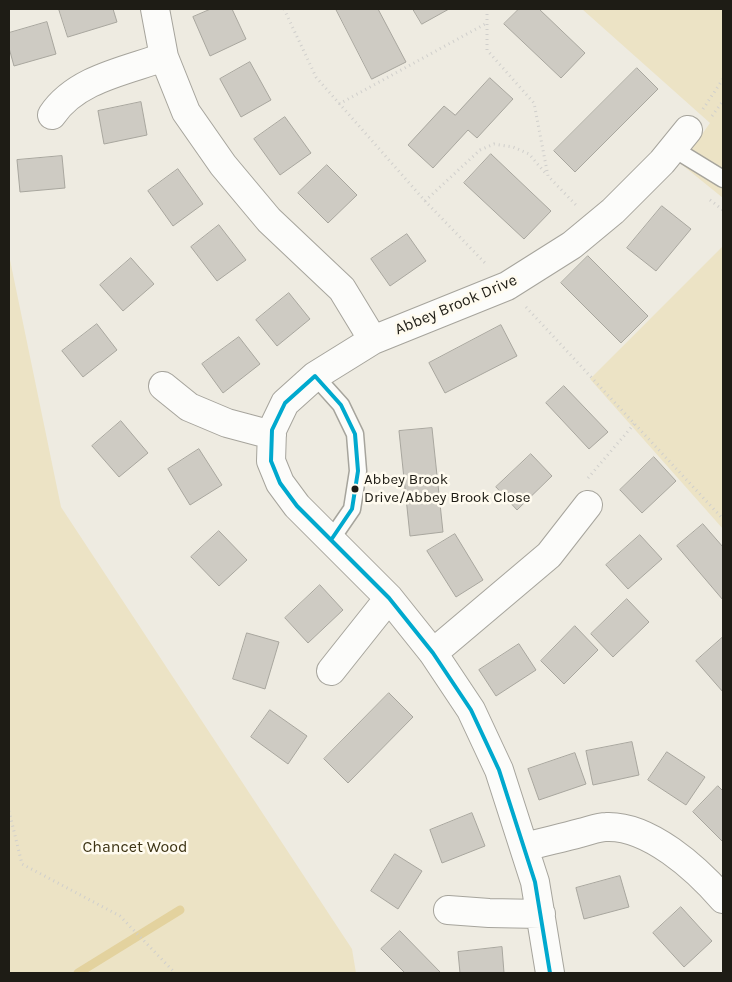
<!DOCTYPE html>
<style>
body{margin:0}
#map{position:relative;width:732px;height:982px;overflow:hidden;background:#eeebe1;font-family:Karla,sans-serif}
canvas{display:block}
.frame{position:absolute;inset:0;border:10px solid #1e1c15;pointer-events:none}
</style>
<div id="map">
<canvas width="732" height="982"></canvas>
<div class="frame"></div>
</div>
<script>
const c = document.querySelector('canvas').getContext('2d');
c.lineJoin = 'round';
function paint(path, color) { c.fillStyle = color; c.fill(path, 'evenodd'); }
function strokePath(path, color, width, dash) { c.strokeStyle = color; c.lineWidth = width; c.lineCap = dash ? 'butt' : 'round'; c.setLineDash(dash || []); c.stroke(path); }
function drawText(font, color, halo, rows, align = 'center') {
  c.font = font + ' Karla,sans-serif'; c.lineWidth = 5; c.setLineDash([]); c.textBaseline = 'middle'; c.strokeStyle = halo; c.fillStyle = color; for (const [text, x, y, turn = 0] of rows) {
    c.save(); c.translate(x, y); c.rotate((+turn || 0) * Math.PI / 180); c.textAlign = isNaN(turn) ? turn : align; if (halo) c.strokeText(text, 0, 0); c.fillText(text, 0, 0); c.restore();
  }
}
paint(new Path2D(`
 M582 9H723V198L681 164 710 123Z
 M723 246V529L590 379Z
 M9 255 61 507 352 949 356 973H9Z`), '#ece3c5');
strokePath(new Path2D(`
 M78 973 180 910`), '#e3d29e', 9);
const building = new Path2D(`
 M59 9H113L117 22 68 37Z
 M211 9H232L246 39 210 56 193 17Z
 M336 9H378L406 62 372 79Z
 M413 9H449L422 24Z
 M519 9H539L585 53 561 78 504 24Z
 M47 22 56 54 14 66 9 48V33Z
 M250 62 271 100 241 117 220 79Z
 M637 68 658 89 575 172 554 151Z
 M490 78 513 99 477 138 468 130 433 168 408 145 444 106 455 115Z
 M141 102 147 135 104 144 98 111Z
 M285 117 311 153 280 175 254 139Z
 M491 154 551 211 524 239 464 183Z
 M62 156 65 188 20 192 17 160Z
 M327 165 357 195 328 223 298 193Z
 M178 169 203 204 173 226 148 191Z
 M662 206 691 229 656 271 627 248Z
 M219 225 246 260 217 281 191 247Z
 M407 234 426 261 390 286 371 259Z
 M588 256 648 316 621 343 561 283Z
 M131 258 154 284 123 311 100 285Z
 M289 293 310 319 277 346 256 320Z
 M97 324 117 350 83 377 62 351Z
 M501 325 517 356 445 393 429 363Z
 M239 337 260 364 223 393 202 364Z
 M564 386 608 432 589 449 546 403Z
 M121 421 148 453 119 477 92 446Z
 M432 428 443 532 410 536 399 431Z
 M199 449 222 485 190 505 168 469Z
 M531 454 552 476 517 510 496 487Z
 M654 457 676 481 642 513 620 490Z
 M703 524 723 547V600L677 546Z
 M219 531 247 560 219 586 191 557Z
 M455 534 483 580 456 597 427 551Z
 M640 535 662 559 628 589 606 565Z
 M320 585 343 610 308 643 285 618Z
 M627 599 649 622 613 657 591 634Z
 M575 626 598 650 564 684 541 661Z
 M247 633 279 642 265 689 233 679Z
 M722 638 723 640V692L696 661Z
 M519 644 536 670 496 696 479 670Z
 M389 693 413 717 348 783 324 759Z
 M270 710 307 736 288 764 251 737Z
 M632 742 639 775 593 785 586 751Z
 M667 752 705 777 686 805 648 780Z
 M575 753 586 784 539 800 528 769Z
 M718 786 723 791V842L693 812Z
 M472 813 485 846 442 863 430 830Z
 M395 854 422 871 398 909 371 891Z
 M620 876 629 907 584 919 576 888Z
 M681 907 712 941 684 967 653 933Z
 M400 931 441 973H405L381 949Z
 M502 947 504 973H460L458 952Z`);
paint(building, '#cecbc3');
strokePath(building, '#a8a69e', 1);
const service = new Path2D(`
 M674 149 723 179
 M315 376 341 405 355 434 358 471 352 509 330 541`);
const minor = new Path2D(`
 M155 9 164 57 186 112 223 165 269 220 342 289 373 340
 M52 115C76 79 125 71 164 57
 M163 386 189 407 227 423 272 435
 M433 653 549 555 588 505
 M331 671 389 598
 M525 847C543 842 562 838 580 833 589 831 598 827 606 827 649 825 697 869 723 899
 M448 910 489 913 541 914
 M550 973 535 882 499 770 471 710 433 653 389 598 297 506 280 483 271 461 272 430 285 403 315 376 373 340 507 286 572 245 613 211 662 162 688 130`);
strokePath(service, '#a6a49c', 19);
strokePath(minor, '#a6a49c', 30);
strokePath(new Path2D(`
 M284 9 316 77 425 201 486 264
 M487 9V50L534 103 548 176 576 205
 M339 104 487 23
 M703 109 723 79
 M712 116 723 101
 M710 200 723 210
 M425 201 480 150 494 144 513 147 529 154 547 175
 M526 307 723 519
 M588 478 635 423
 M9 811 22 864 120 916 175 973`), '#d0cfcc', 3, [1, 4]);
strokePath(service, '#fcfcfa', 16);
strokePath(minor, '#fcfcfa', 28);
strokePath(new Path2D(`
 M315 376 341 405 355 434 358 471 352 509 331 540 297 506 280 483 271 461 272 430 285 403Z
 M331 540 389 598 433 653 471 710 499 770 535 882 550 973`), '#00a9ce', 4);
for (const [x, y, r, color] of [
 [355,489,4.5,"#1e1c15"]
]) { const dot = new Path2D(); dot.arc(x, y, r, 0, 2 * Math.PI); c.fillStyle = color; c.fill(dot); strokePath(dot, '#fffbef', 2); }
drawText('15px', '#1e1c15', '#fffbef', [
 ["Abbey Brook",364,480],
 ["Drive/Abbey Brook Close",364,498]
], 'left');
drawText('16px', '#1e1c15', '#fffbef', [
 ["Abbey Brook Drive",456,305,-23]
]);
drawText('16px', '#3d3415', '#fffbef', [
 ["Chancet Wood",135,847]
]);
</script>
